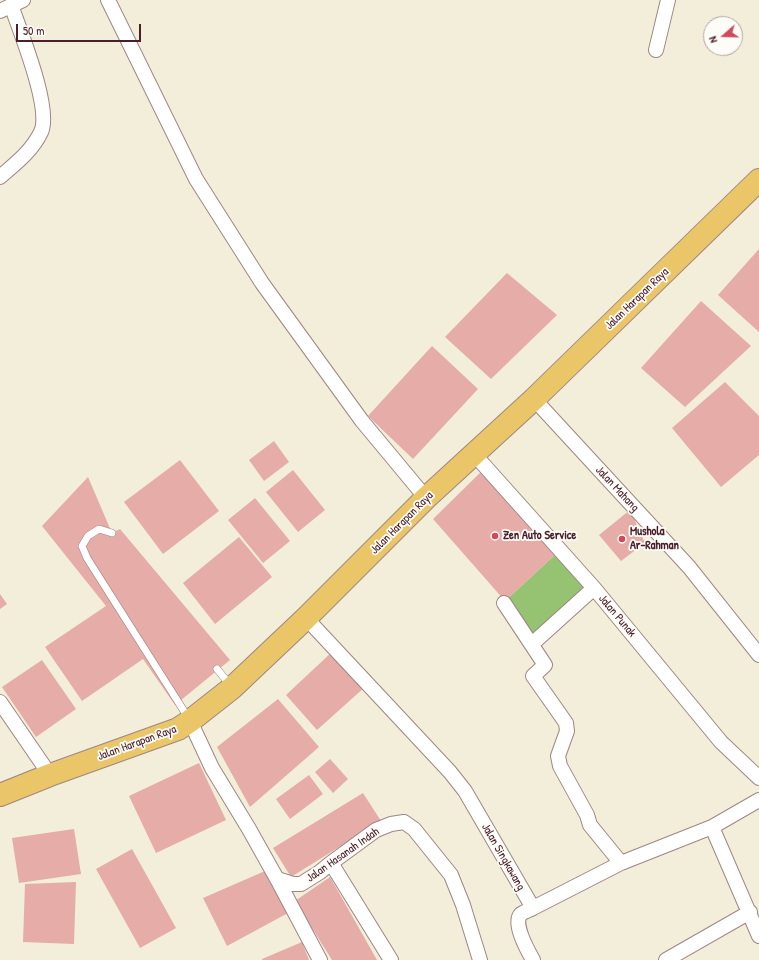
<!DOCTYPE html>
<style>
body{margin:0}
#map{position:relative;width:759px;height:960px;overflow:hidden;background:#f2eed9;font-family:"Patrick Hand",sans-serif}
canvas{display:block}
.north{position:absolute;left:703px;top:16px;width:40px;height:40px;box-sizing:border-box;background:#fdfcf7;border:1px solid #b5a4a5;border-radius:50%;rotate:250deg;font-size:11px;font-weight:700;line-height:16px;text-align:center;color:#4a1f2b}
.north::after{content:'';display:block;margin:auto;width:14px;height:18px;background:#d1495b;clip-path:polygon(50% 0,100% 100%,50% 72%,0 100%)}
.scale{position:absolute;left:16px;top:24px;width:125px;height:18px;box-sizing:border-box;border:2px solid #4a1f2b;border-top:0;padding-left:5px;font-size:12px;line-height:14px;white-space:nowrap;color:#4a1f2b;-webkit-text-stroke:3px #fdfcf7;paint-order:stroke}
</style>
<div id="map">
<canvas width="759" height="960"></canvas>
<div class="north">N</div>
<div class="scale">50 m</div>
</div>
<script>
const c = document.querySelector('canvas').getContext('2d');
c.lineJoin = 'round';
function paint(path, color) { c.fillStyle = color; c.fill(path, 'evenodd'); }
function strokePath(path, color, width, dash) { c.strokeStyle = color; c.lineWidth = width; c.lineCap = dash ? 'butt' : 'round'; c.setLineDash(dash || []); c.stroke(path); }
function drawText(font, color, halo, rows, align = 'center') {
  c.font = font + ' "Patrick Hand",sans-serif'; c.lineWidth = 3.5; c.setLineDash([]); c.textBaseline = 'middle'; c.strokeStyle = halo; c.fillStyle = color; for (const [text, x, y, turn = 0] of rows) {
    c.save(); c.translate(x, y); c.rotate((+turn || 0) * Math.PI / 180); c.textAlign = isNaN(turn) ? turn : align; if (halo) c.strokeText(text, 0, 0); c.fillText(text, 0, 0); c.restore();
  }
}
paint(new Path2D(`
 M557 553 586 587 532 634 505 601Z`), '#95c372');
paint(new Path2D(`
 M759 249V332L718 295Z
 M507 273 557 315 491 379 445 337Z
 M701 301 751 346 685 407 641 368Z
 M432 346 478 389 413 459 368 416Z
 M725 382 759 416V455L721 487 672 428Z
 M274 441 289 462 264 481 249 460Z
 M180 460 219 511 163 554 124 502Z
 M484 469 557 553 505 601 433 519Z
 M293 470 325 510 298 532 266 492Z
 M88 477 112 533 120 529 230 660 175 705 143 659 82 701 45 647 106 606 42 526Z
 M255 498 290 541 263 563 228 520Z
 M630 510 645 543 621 561 599 535Z
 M239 537 272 577 215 624 183 583Z
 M0 594 7 604 0 609Z
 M333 651 365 687 317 730 286 695Z
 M42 660 76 709 36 737 2 687Z
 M278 699 319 747 250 807 217 747Z
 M330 759 348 779 333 793 315 772Z
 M199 763 226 820 156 853 129 796Z
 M309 775 323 794 290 819 276 799Z
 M363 793 381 821 291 877 273 848Z
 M74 829 81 874 19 883 12 838Z
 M132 849 176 928 140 948 96 869Z
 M265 871 288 913 227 946 203 898Z
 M330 877 377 960H332L295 901Z
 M76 882 74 944 23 942 25 884Z
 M302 942 309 960H262V959Z`), '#e6aca7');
const lane = new Path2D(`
 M112 533 99 529 88 536 82 546 87 558 189 719
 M217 669 231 686`);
const street = new Path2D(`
 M108 0 196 179 262 283 362 421 426 498
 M0 11 23 0
 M656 50 668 0
 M0 177C16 163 32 151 41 132 52 109 20 31 11 5
 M534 399 689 567 759 655
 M474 454 594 588 721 742 759 778
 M504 603 545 665 533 676 566 723 567 731 558 756 560 766 587 815 590 825 621 863
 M306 618 450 772 465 791 533 908 621 863 712 827 759 800
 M532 644 594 588
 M0 702 50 775
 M190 721 212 768 249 829 277 879 293 884H301L320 872 331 863 376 830 391 824 404 822 414 829 451 875 463 905 480 960
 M712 827 759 936
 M331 863 391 960
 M277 879 320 960
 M533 960C528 951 512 923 521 914 524 912 529 910 533 908
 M666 960 750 912`);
const primary = new Path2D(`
 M0 795 50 775 178 729 190 721 232 688 306 618 426 498 534 399 759 180`);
strokePath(lane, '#9e8682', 8);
strokePath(street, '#9e8682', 16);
strokePath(primary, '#9e8682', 24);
strokePath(lane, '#fff', 7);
strokePath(street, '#fff', 14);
strokePath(primary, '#eac669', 22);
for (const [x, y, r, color] of [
 [495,536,4,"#d1495b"],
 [622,539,4,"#d1495b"]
]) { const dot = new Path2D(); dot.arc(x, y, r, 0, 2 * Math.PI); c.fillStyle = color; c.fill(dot); strokePath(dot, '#fdfcf7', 1.5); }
drawText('12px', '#4a1f2b', '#fdfcf7', [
 ["Jalan Harapan Raya",637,299,-44],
 ["Jalan Mahang",617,489,47],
 ["Jalan Harapan Raya",402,523,-45],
 ["Jalan Punak",617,616,50],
 ["Jalan Harapan Raya",137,743,-20],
 ["Jalan Hasanah Indah",343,855,-35],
 ["Jalan Singkawang",503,857,60]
]);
drawText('bold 12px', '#4a1f2b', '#fdfcf7', [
 ["Mushola",630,532],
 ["Ar-Rahman",630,546],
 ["Zen Auto Service",503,536]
], 'left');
</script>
